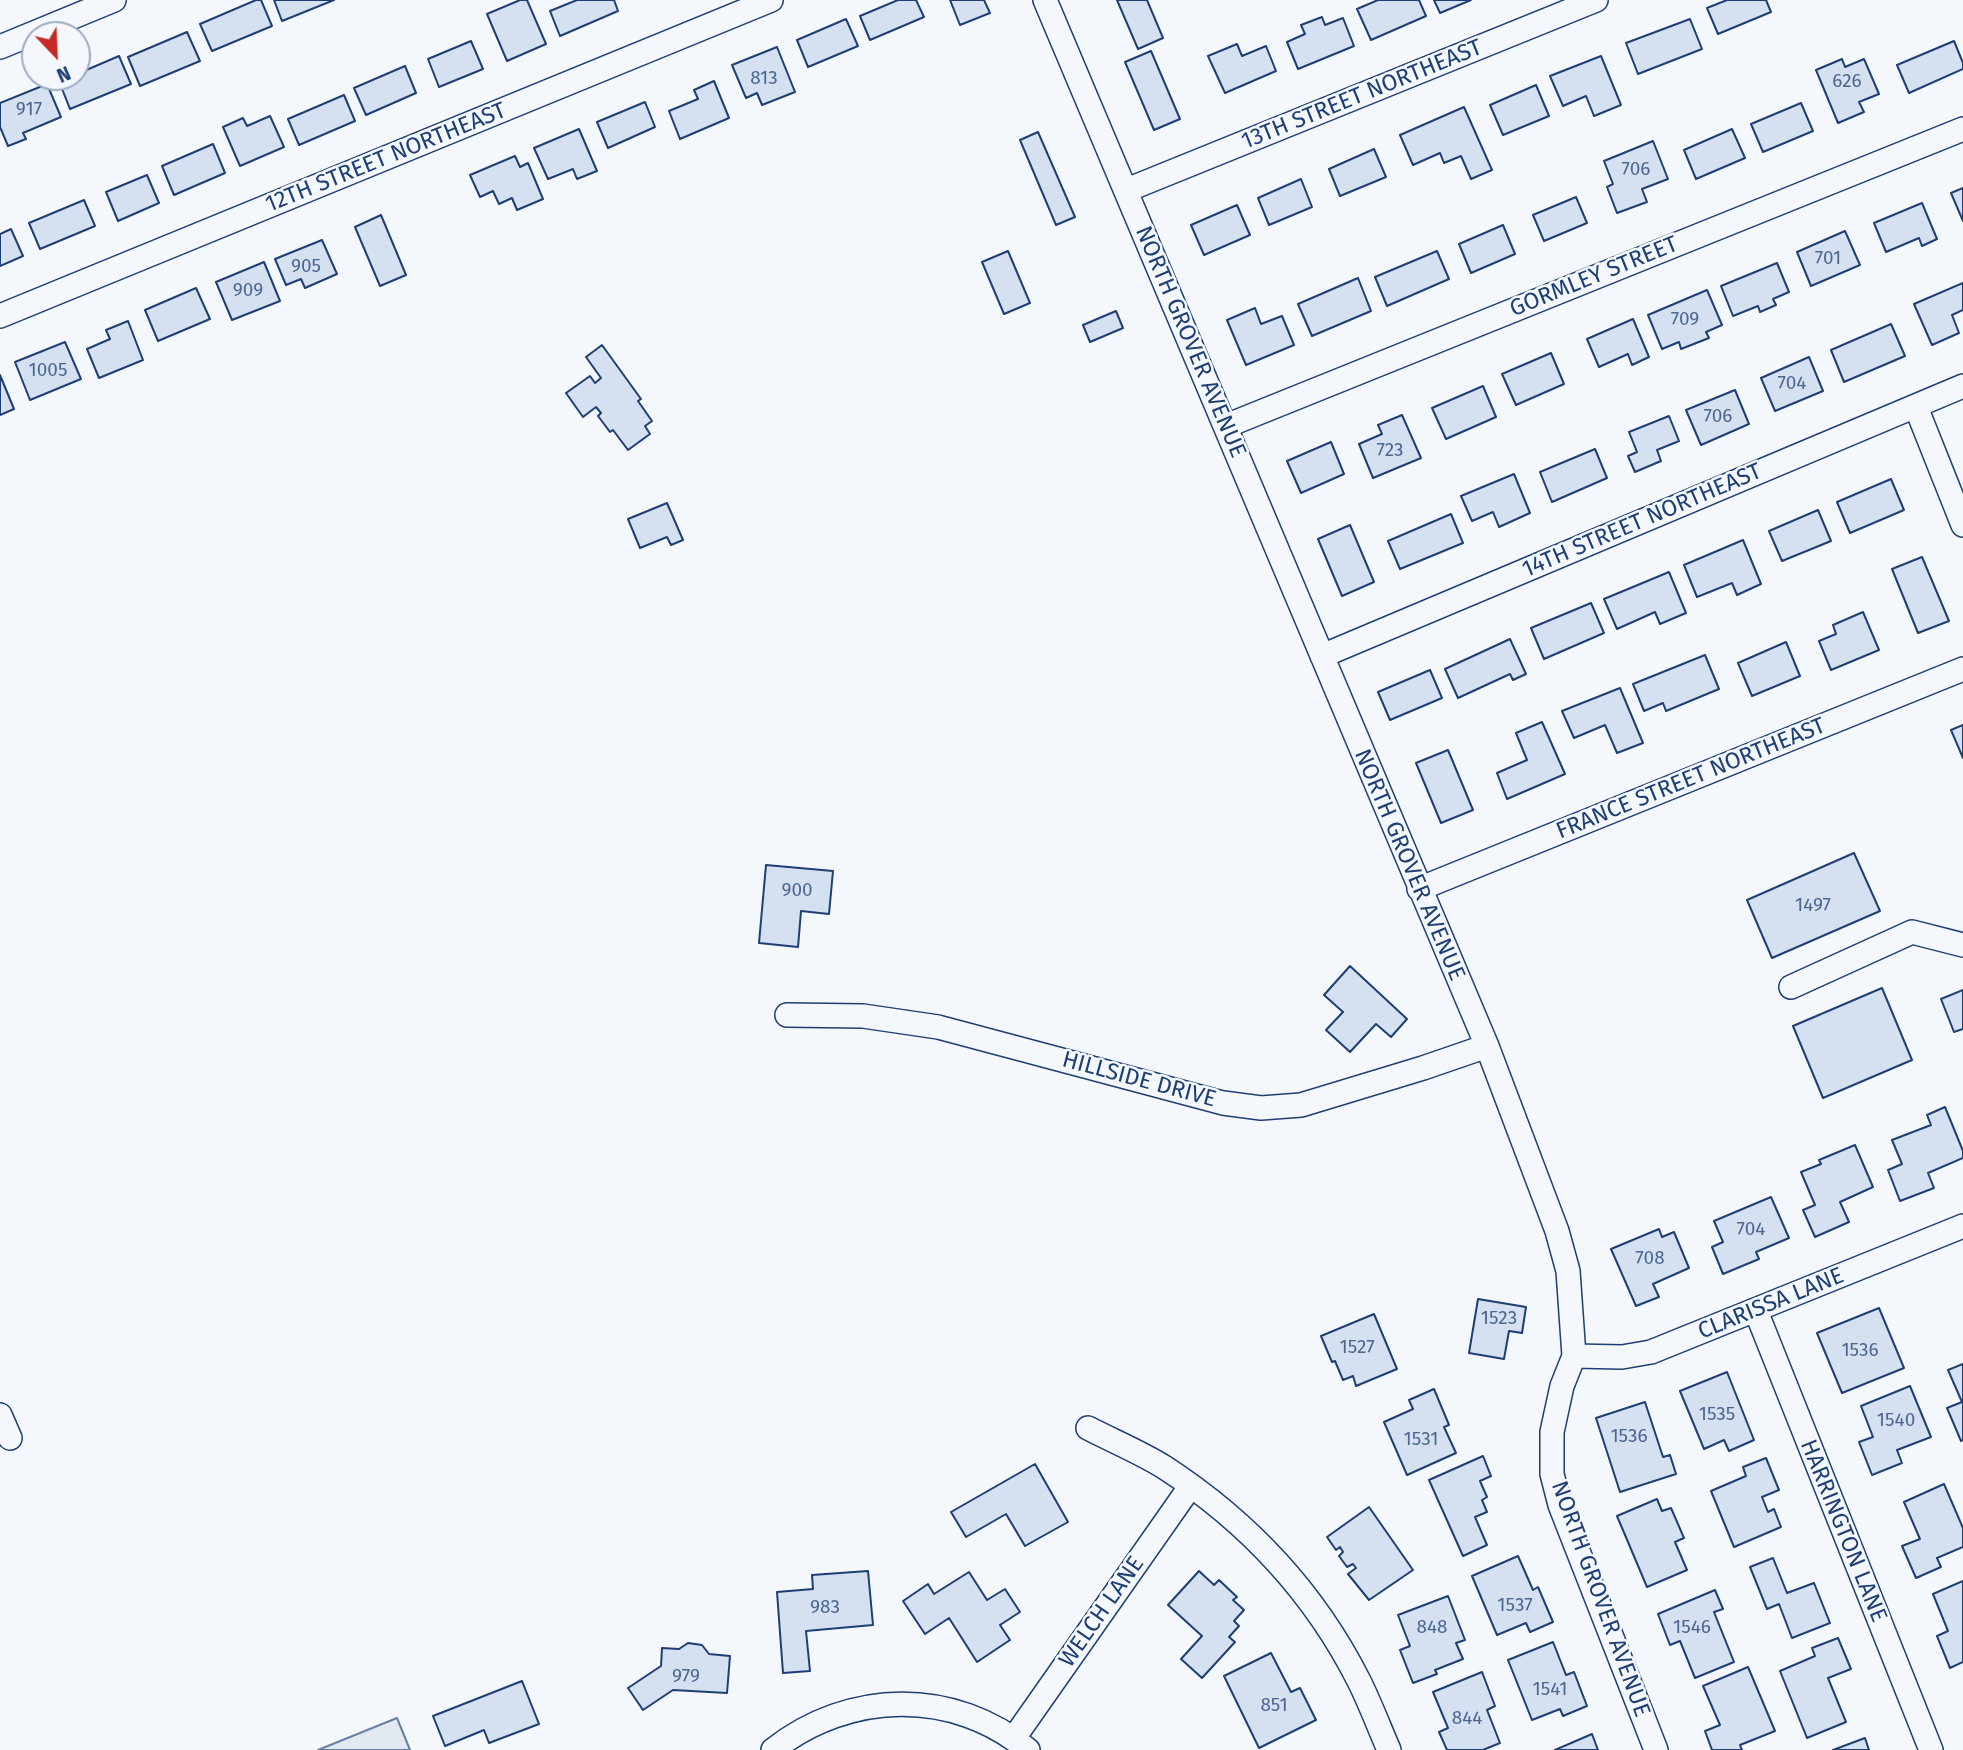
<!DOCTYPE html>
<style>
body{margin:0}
#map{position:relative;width:1963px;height:1750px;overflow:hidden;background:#f4f7fb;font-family:"Fira Sans",sans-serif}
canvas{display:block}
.north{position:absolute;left:21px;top:21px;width:70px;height:70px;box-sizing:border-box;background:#f4f7fb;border:2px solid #9eadc5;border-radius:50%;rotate:157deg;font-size:19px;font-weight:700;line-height:28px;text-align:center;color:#1d3f73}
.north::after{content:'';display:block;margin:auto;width:24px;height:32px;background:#c62828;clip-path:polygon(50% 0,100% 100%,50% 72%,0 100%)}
</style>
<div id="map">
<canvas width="1963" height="1750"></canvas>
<div class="north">N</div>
</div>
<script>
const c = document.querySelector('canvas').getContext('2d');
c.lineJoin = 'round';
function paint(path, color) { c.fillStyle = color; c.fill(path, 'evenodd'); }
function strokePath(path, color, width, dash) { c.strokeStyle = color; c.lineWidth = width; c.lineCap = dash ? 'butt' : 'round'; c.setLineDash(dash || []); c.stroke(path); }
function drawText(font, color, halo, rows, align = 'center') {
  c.font = font + ' "Fira Sans",sans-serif'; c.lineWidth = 5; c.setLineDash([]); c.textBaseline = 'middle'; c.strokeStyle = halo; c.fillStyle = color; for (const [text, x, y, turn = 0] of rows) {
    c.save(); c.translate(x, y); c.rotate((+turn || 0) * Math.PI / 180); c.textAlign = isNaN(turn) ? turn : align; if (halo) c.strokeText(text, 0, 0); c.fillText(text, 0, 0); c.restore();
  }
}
const green = new Path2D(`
 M397 1718 410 1750H318Z`);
paint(green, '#e3e9f0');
strokePath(green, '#687fa3', 2);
const building = new Path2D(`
 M256 0H261L272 26 212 51 200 24Z
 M274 0H334L282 21Z
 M520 0H527L546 44 507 61 487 14Z
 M577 0H614L618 11 560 36 550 11Z
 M898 0H916L924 17 870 40 860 16Z
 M950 0H984L990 13 960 25Z
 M1117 0H1147L1163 38 1138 49Z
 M1378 0H1419L1426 16 1371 40 1357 9Z
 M1434 0H1471L1440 13Z
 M1727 0H1766L1771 12 1718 34 1707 8Z
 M1322 17 1325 25 1343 18 1354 46 1298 69 1287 42 1305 34 1301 25Z
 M846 19 858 46 808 67 797 40Z
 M1690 19 1702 49 1638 74 1626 43Z
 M187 32 200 61 140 86 128 57Z
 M471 41 483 69 439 87 428 59Z
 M1954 41 1963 63V69L1909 93 1897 65Z
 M1237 44 1242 56 1266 46 1276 71 1225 93 1208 56Z
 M777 47 795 92 762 105 757 93 746 98 732 65Z
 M1151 51 1180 119 1154 130 1125 62Z
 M119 56 131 84 70 109 59 81 69 77H77V74Z
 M1601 56 1621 105 1594 116 1586 96 1563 106 1550 76Z
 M1842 59 1845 67 1864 59 1879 94 1859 102 1864 112 1838 123 1816 70Z
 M405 66 416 93 366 115 354 88Z
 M714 81 729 118 680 139 669 111 698 99 694 90Z
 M47 84 61 117 23 133 26 139 8 146 0 127V103Z
 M1536 85 1549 116 1503 135 1490 105Z
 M344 95 355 121 299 145 288 119Z
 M645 102 655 127 608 148 597 122Z
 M1801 103 1813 131 1763 152 1751 124Z
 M1464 107 1492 170 1471 179 1461 156 1444 163 1440 153 1413 165 1400 135Z
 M270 116 284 147 240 166 223 127 243 118 247 126Z
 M579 129 597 171 577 179 573 169 548 179 534 148Z
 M1732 129 1745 158 1696 179 1684 150Z
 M1038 132 1075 217 1056 225 1020 140Z
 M1653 141 1668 179 1642 189 1647 202 1617 213 1607 187 1613 184 1604 161Z
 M213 144 225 173 174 195 162 166Z
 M1374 149 1386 177 1340 196 1329 169Z
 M515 156 520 167 528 163 543 199 517 210 512 198 499 204 493 191 480 197 470 175Z
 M147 175 159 203 118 221 106 192Z
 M1301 179 1312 207 1269 225 1258 198Z
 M1963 188V221L1951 193Z
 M1576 197 1587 223 1544 241 1533 215Z
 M84 200 95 226 40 249 29 223Z
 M1922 203 1937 239 1922 246 1919 238 1886 252 1874 223Z
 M1237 205 1250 235 1204 255 1191 225Z
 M381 215 406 275 380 286 355 227Z
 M1503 225 1515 254 1471 273 1459 244Z
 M11 229 23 256 0 266V234Z
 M1845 231 1860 265 1811 286 1797 252Z
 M322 240 337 274 305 288 301 279 286 285 275 259Z
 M1008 251 1030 303 1004 314 982 262Z
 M1437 251 1449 279 1387 306 1375 277Z
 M264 262 280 301 232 320 216 282Z
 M1777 263 1789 292 1773 299 1776 305 1760 312 1758 306 1733 316 1721 286Z
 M1358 278 1371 311 1312 336 1298 304Z
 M1963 283V310L1952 315 1959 333 1932 345 1914 304Z
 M196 288 210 319 158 341 145 310Z
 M1707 290 1722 325 1706 332 1709 338 1681 349 1679 342 1662 349 1648 315Z
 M1255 308 1261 324 1282 316 1294 345 1246 365 1227 320Z
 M1116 311 1123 328 1090 342 1083 325Z
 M1633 319 1649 357 1632 365 1628 354 1599 367 1587 339Z
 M128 321 143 360 99 378 87 349 110 339 106 330Z
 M1891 324 1905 356 1844 382 1831 350Z
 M65 342 81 379 30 400 15 362Z
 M602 345 641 399 638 401 652 421 645 426 650 434 628 450 613 430 610 432 598 416 601 413 596 407 583 417 566 393 590 376 595 383 601 378 586 357Z
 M1551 353 1564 384 1516 405 1502 374Z
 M1809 357 1823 391 1775 411 1761 378Z
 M0 375 14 409 0 415Z
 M1483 386 1496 417 1446 439 1432 408Z
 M1735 390 1749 424 1701 445 1686 410Z
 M1402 415 1421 458 1373 478 1359 444 1382 434 1378 425Z
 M1669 416 1679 441 1657 450 1661 461 1635 472 1628 456 1637 452 1629 432Z
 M1331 442 1344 474 1301 493 1287 461Z
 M1595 449 1607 478 1552 502 1540 472Z
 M1514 474 1530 513 1499 527 1493 512 1472 521 1461 496Z
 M1891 479 1904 510 1850 533 1837 502Z
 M667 503 683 540 671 545 667 537 640 548 628 519Z
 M1818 510 1831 541 1782 561 1769 531Z
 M1451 514 1463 543 1400 569 1388 541Z
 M1350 525 1374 582 1342 596 1318 539Z
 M1743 540 1761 584 1737 595 1732 583 1697 597 1684 565Z
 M1922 557 1949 621 1918 633 1892 569Z
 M1669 572 1686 613 1660 624 1655 612 1617 629 1604 599Z
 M1591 603 1604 633 1544 659 1531 628Z
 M1863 612 1879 650 1831 670 1819 641 1836 634 1833 625Z
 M1510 639 1526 674 1513 680 1510 674 1458 698 1445 669Z
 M1786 642 1800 676 1752 696 1738 663Z
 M1705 655 1719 689 1666 711 1663 703 1644 711 1633 684Z
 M1430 670 1442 698 1390 720 1378 692Z
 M1620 688 1643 743 1617 753 1605 725 1574 738 1562 711Z
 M1542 722 1565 774 1507 799 1497 773 1527 760 1516 733Z
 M1963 725V758L1951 730Z
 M1448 750 1473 810 1441 823 1416 763Z
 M1854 853 1880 911 1772 958 1747 900Z
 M766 865 833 871 829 914 801 911 798 947 759 943Z
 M1350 966 1407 1019 1391 1037 1376 1024 1350 1052 1326 1030 1343 1012 1324 995Z
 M1882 988 1912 1060 1823 1098 1793 1026Z
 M1963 990V1029L1954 1032 1941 999Z
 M1945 1107 1963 1151V1158L1928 1173 1934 1188 1900 1201 1888 1170 1902 1164 1892 1140 1931 1125 1927 1115Z
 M1855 1145 1873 1187 1840 1202 1849 1222 1815 1237 1803 1210 1815 1205 1801 1172 1821 1164 1819 1160Z
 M1771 1197 1789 1238 1756 1252 1759 1259 1723 1274 1712 1247 1723 1242 1714 1221Z
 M1659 1229 1662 1237 1674 1232 1689 1268 1653 1284 1659 1297 1636 1306 1611 1249Z
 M1478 1299 1526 1307 1522 1333 1509 1331 1504 1359 1469 1353Z
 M1879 1308 1904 1368 1842 1393 1817 1333Z
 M1374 1314 1397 1369 1356 1386 1353 1376 1343 1380 1335 1361 1332 1362 1321 1336Z
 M1963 1364V1440L1961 1441 1947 1408 1962 1402 1948 1370Z
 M1727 1372 1754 1440 1729 1451 1724 1440 1704 1449 1680 1391Z
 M1910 1386 1931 1437 1897 1450 1902 1463 1872 1475 1859 1442 1873 1437 1861 1406Z
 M1434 1389 1449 1425 1444 1427 1456 1453 1407 1475 1384 1422 1413 1409 1409 1400Z
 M1645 1402 1663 1457 1670 1455 1676 1474 1620 1492 1596 1418Z
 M1483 1456 1491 1476 1480 1481 1487 1497 1482 1500 1487 1512 1475 1517 1487 1545 1463 1556 1429 1480Z
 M1766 1458 1779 1490 1762 1497 1768 1512 1774 1509 1781 1527 1734 1547 1711 1491 1746 1476 1743 1467Z
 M1035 1464 1068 1522 1025 1546 1006 1514 966 1537 951 1512Z
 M1944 1484 1963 1528V1547L1937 1558 1941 1567 1916 1578 1902 1546 1920 1539 1904 1502Z
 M1657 1499 1662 1511 1671 1508 1684 1538 1675 1542 1687 1570 1647 1587 1617 1516Z
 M1369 1507 1413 1570 1369 1600 1348 1574 1356 1568 1353 1564 1347 1567 1339 1556 1343 1552 1340 1547 1336 1550 1327 1537Z
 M1518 1556 1533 1590 1538 1587 1553 1622 1530 1632 1526 1623 1497 1635 1472 1576Z
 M1773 1558 1787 1593 1814 1583 1830 1623 1792 1638 1779 1604 1767 1609 1750 1567Z
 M868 1571 873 1625 806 1631 810 1671 783 1673 777 1592 813 1589 812 1575Z
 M1199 1571 1214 1585 1219 1580 1237 1597 1233 1600 1244 1610 1234 1621 1239 1626 1229 1637 1235 1642 1202 1678 1181 1659 1202 1636 1168 1605Z
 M969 1572 987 1600 1005 1589 1020 1612 1000 1625 1010 1640 977 1662 949 1618 925 1634 903 1601 928 1584 934 1594Z
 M1963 1581V1662L1950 1668 1937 1636 1948 1631 1933 1594Z
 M1715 1590 1723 1609 1714 1612 1734 1662 1695 1678 1680 1641 1670 1645 1658 1614Z
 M1448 1596 1465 1640 1456 1643 1463 1659 1435 1670 1437 1674 1413 1683 1400 1650 1410 1646 1398 1615Z
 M1838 1638 1851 1669 1828 1678 1846 1722 1807 1738 1780 1671 1815 1656 1812 1648Z
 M1553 1642 1566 1675 1574 1672 1587 1706 1563 1716 1560 1709 1532 1720 1508 1660Z
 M688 1643 702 1645 709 1654 730 1656 727 1693 673 1690 643 1710 628 1688 661 1666 662 1648 679 1649Z
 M1271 1653 1291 1692 1300 1688 1316 1720 1259 1748 1224 1676Z
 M1748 1667 1775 1731 1740 1745 1742 1750H1712L1705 1731 1720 1725 1703 1686Z
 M1482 1672 1495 1706 1487 1710 1500 1743 1483 1750H1447L1439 1732 1448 1728 1433 1692Z
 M522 1681 539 1724 489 1743 484 1730 445 1746 433 1716Z
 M1592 1734 1598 1750H1555Z
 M1865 1738 1869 1750H1833Z`);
paint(building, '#d5e0f0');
strokePath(building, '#1d3f73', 2);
const minor = new Path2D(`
 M1045 0 1487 1046 1557 1231 1568 1271 1574 1356 1562 1386 1552 1432V1474L1560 1505 1656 1750
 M0 47 114 0
 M1127 190 1596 0
 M0 316 771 0
 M1916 407 1963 525
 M1226 426 1963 129
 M1322 656 1963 386
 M1419 889 1963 669
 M1791 987 1912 932 1963 945
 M787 1015 863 1016 938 1027 1223 1103 1261 1108 1301 1105 1423 1068 1487 1046
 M1756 1311 1931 1750
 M1574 1356 1622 1357 1651 1352 1963 1226
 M0 1415 10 1438
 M1088 1428C1113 1441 1140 1452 1164 1467 1247 1521 1314 1592 1359 1681 1370 1703 1379 1727 1389 1750
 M1014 1738 1190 1487
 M773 1750C849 1690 954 1688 1028 1750`);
strokePath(minor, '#1d3f73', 26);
strokePath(minor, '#f4f7fb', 23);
drawText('19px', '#4b6792', null, [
 ["813",764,79],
 ["626",1847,82],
 ["917",29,110],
 ["706",1636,170],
 ["701",1828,259],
 ["905",306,267],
 ["909",248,291],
 ["709",1685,320],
 ["1005",48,371],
 ["704",1792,384],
 ["706",1718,417],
 ["723",1390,451],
 ["900",797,891],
 ["1497",1813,906],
 ["704",1751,1230],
 ["708",1650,1259],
 ["1523",1499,1319],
 ["1527",1357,1348],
 ["1536",1860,1351],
 ["1535",1717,1415],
 ["1540",1896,1421],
 ["1536",1629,1437],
 ["1531",1421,1440],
 ["1537",1515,1606],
 ["983",825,1608],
 ["848",1432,1628],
 ["1546",1692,1628],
 ["979",686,1677],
 ["1541",1550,1690],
 ["851",1274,1706],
 ["844",1467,1719]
]);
drawText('23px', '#1d3f73', '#f4f7fb', [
 ["13TH STREET NORTHEAST",1362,95,-22],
 ["12TH STREET NORTHEAST",386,158,-22],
 ["GORMLEY STREET",1594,277,-22],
 ["NORTH GROVER AVENUE",1190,342,67],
 ["14TH STREET NORTHEAST",1642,521,-23],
 ["FRANCE STREET NORTHEAST",1691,779,-22],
 ["NORTH GROVER AVENUE",1409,865,67],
 ["HILLSIDE DRIVE",1139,1080,15],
 ["CLARISSA LANE",1771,1304,-22],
 ["HARRINGTON LANE",1843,1531,68],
 ["NORTH GROVER AVENUE",1600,1599,70],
 ["WELCH LANE",1102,1612,-55]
]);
</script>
